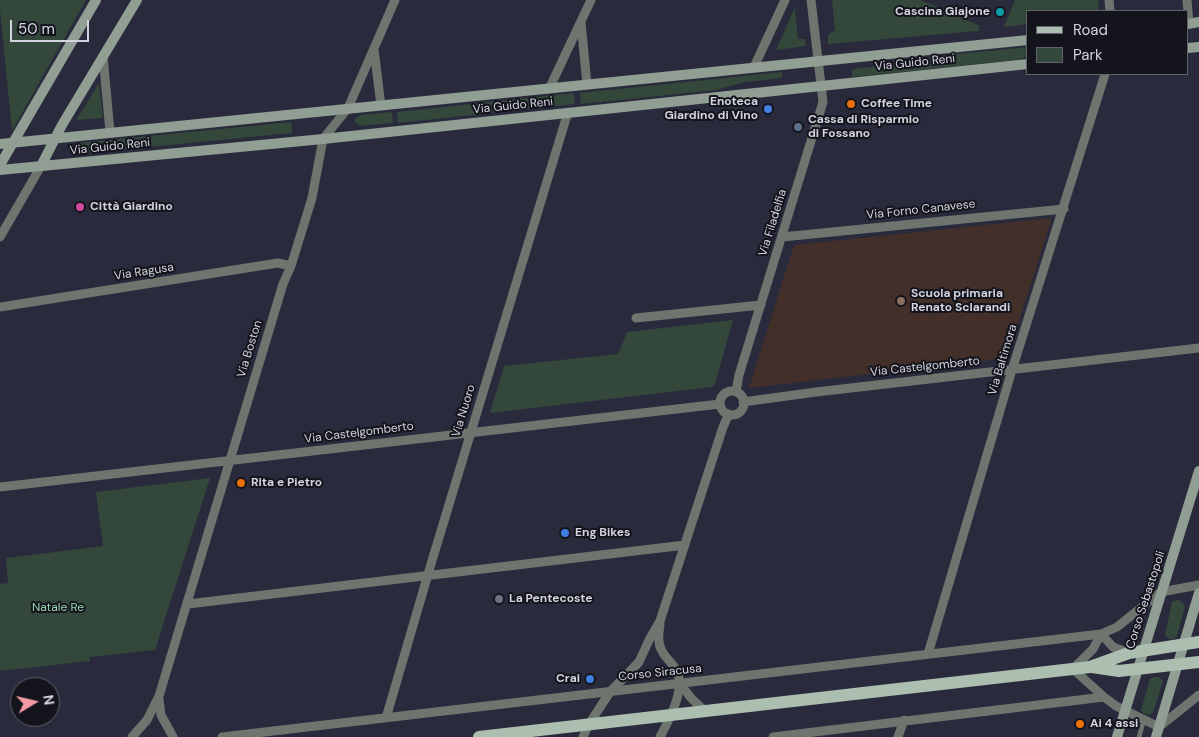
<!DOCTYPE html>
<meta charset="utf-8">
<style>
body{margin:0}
#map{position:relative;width:1199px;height:737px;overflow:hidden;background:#2a2a3d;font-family:"DM Sans",sans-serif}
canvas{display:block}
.legend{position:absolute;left:1026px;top:10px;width:162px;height:65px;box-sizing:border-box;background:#14141c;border:1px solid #60616a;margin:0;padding:6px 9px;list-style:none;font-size:15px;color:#d3d4e0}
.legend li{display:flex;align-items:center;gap:10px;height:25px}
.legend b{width:25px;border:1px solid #60616a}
.north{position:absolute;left:10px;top:677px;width:50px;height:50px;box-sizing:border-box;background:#14141c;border:1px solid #60616a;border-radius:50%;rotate:81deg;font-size:14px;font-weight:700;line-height:20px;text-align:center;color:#d3d4e0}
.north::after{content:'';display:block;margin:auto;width:18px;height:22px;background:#f49aa4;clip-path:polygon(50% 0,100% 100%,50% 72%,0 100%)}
.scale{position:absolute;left:10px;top:20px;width:79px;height:22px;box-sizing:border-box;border:2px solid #d3d4e0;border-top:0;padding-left:6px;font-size:15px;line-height:18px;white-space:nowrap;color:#d3d4e0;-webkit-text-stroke:4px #14141c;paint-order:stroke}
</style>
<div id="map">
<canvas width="1199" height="737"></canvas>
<ul class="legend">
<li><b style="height:6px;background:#acbeaf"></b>Road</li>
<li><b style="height:14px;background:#33473b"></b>Park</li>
</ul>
<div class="north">N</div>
<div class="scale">50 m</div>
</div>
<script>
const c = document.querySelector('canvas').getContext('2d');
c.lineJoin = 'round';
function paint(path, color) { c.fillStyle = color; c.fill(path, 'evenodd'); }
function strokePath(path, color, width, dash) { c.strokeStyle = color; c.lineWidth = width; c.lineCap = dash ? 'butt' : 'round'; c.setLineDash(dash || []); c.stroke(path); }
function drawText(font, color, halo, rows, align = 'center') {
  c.font = font + ' "DM Sans",sans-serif'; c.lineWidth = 4; c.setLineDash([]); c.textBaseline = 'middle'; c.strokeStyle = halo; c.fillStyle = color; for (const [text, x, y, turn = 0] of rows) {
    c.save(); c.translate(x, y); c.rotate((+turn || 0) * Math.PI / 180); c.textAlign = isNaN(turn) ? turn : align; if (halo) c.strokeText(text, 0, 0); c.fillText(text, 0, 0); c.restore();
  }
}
paint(new Path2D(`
 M1052 218 1007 358 749 388 794 245Z`), '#422f29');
paint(new Path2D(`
 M0 0H86L12 131 0 10Z
 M832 0H921L980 26 978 31 828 44V35L835 30Z
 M1015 0H1098L1099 11H1028V24L1004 27Z
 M795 7 798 39H805L806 46 776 50Z
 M1028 47V56L1017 60 852 77V69L910 63 937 56Z
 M782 72V78L745 82 716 90 581 104 580 93Z
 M99 83 103 118 76 120Z
 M574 93 575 104 398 123 397 112Z
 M392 112 393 123 361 126 355 122V119L360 115Z
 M291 122 292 133 79 154V143Z
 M733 320 715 384 712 387 490 413 504 366 618 354 627 332Z
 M210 478 155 650 90 657V661L0 671V584L8 583 6 558 103 546 96 492Z
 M1177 600 1181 601 1185 606 1177 636 1172 640 1168 638 1165 635 1172 602Z
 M1154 677H1159L1163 681 1153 713 1149 715 1144 714 1141 710 1150 679Z`), '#33473b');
strokePath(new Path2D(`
 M1139 737 1144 720`), '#6d756e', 4.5);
strokePath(new Path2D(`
 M1109 0 1110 11
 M1187 0 1189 23
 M581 22 587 85
 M374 49 381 106
 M103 56 110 132
 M754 67 785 0
 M549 89 591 0
 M0 237 41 166
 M782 237 1064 209
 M0 307 278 263 291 266
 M636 318 761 305
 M720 403a12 12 0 1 1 24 0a12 12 0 1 1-24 0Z
 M736 392 739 375 823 102 811 0
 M743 402 816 392 1199 348
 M0 487 720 404
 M188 604 685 545
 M660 624C659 633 657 643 662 651 666 659 675 665 678 674 684 692 669 720 660 737
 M1101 634 1093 649 1073 669 1104 697 1116 706 1159 727 1199 695
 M1101 634 1113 647 1129 653
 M928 654 1012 370 1105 74
 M680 684 692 699 705 711
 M159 699 161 715 173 737
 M386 718 431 564 568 112
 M132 737 147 720 159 696 283 284 291 266 312 198 323 139 348 108 395 0
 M222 737 1101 634 1117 627 1161 592 1199 585
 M583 737 589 724 610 692 639 662 650 638 660 621 723 427 729 414
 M773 737 1104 697
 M898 737 904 720`), '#6d756e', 9);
strokePath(new Path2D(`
 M1188 24 1199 22
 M1188 48 1199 47
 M0 144 1028 40
 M0 165 96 0
 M41 166 62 125 137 0
 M0 170 323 139 1028 64
 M1117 737 1199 471
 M1156 737 1199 593`), '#909e93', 10);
strokePath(new Path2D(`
 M1092 667 1119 671 1199 662
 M479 737 1090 667 1129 653 1199 642`), '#acbeaf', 12);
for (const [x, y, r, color] of [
 [1000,12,5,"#0f9aa8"],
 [851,104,5,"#e8710a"],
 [768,109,5,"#3f7fe0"],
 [798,127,5,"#5c6f8a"],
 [80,207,5,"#d1479c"],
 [901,301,5,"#8d6e63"],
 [241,483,5,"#e8710a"],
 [565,533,5,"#3f7fe0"],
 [499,599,5,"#6b7280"],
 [590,679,5,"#3f7fe0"],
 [1080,724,5,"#e8710a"]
]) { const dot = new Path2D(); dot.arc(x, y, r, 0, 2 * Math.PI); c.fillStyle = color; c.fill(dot); strokePath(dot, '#14141c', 2); }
drawText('bold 12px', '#d3d4e0', '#14141c', [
 ["Cascina Giajone",990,12,"right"],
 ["Enoteca",758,102,"right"],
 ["Giardino di Vino",758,116,"right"],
 ["Coffee Time",861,104],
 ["Cassa di Risparmio",808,120],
 ["di Fossano",808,134],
 ["Città Giardino",90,207],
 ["Scuola primaria",911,294],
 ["Renato Sclarandi",911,308],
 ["Rita e Pietro",251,483],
 ["Eng Bikes",575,533],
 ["La Pentecoste",509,599],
 ["Crai",580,679,"right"],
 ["Ai 4 assi",1090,724]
], 'left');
drawText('12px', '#d3d4e0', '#14141c', [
 ["Via Guido Reni",915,63,-6],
 ["Via Guido Reni",513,106,-6],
 ["Via Guido Reni",110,147,-6],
 ["Via Forno Canavese",921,210,-6],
 ["Via Filadelfia",773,223,-73],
 ["Via Ragusa",144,272,-9],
 ["Via Boston",250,349,-73],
 ["Via Baltimora",1003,360,-73],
 ["Via Castelgomberto",925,367,-6],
 ["Via Nuoro",464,411,-73],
 ["Via Castelgomberto",359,433,-7],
 ["Corso Sebastopoli",1146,600,-72],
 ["Corso Siracusa",660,673,-6]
]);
drawText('12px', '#9ad8b2', '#14141c', [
 ["Natale Re",58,608]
]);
</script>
